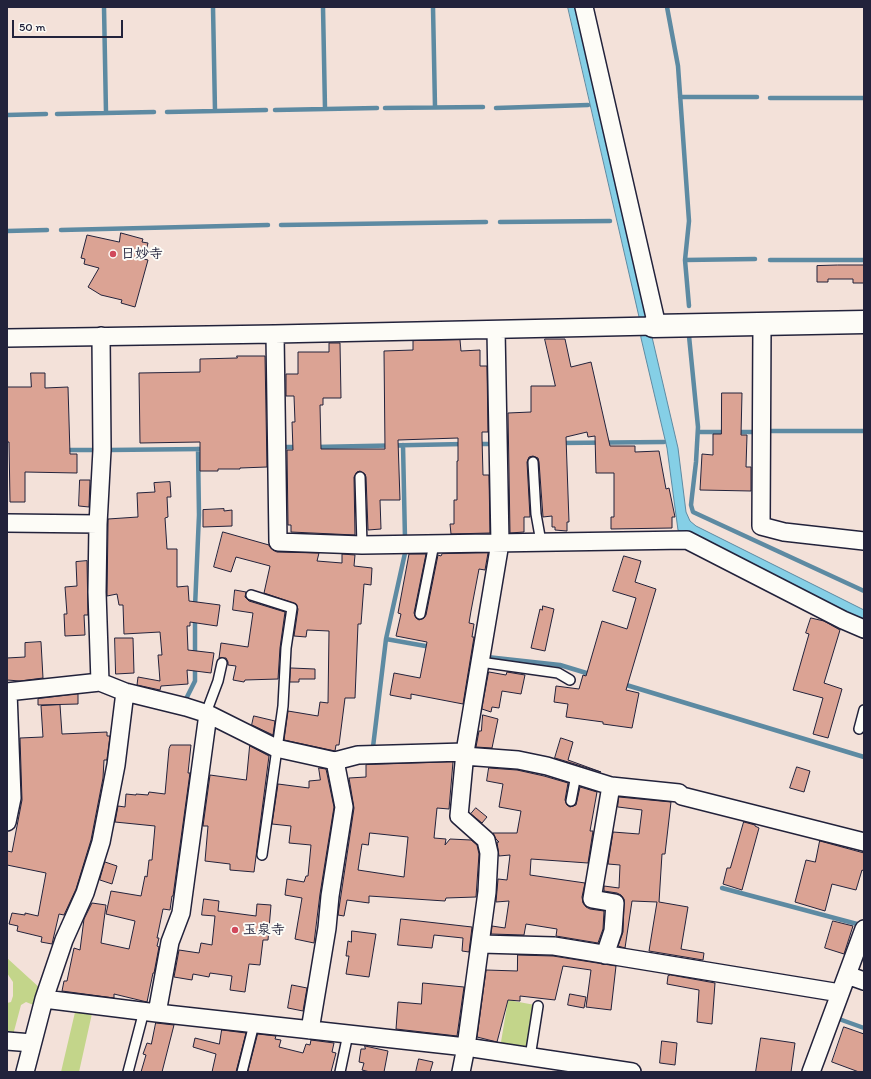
<!DOCTYPE html>
<meta charset="utf-8">
<style>
body{margin:0}
#map{position:relative;width:871px;height:1079px;overflow:hidden;background:#f3e1d9;font-family:Itim,sans-serif}
canvas{display:block}
.frame{position:absolute;inset:0;border:8px solid #22223b;pointer-events:none}
.scale{position:absolute;left:12px;top:20px;width:111px;height:18px;box-sizing:border-box;border:2px solid #22223b;border-top:0;padding-left:5px;font-size:12px;line-height:14px;white-space:nowrap;color:#22223b;-webkit-text-stroke:3px #fdfcf7;paint-order:stroke}
</style>
<div id="map">
<canvas width="871" height="1079"></canvas>
<div class="frame"></div>
<div class="scale">50 m</div>
</div>
<script>
const c = document.querySelector('canvas').getContext('2d');
c.lineJoin = 'round';
function paint(path, color) { c.fillStyle = color; c.fill(path, 'evenodd'); }
function strokePath(path, color, width, dash) { c.strokeStyle = color; c.lineWidth = width; c.lineCap = dash ? 'butt' : 'round'; c.setLineDash(dash || []); c.stroke(path); }
function drawText(font, color, halo, rows, align = 'center') {
  c.font = font + ' Itim,"Klee One",sans-serif'; c.lineWidth = 4; c.setLineDash([]); c.textBaseline = 'middle'; c.strokeStyle = halo; c.fillStyle = color; for (const [text, x, y, turn = 0] of rows) {
    c.save(); c.translate(x, y); c.rotate((+turn || 0) * Math.PI / 180); c.textAlign = isNaN(turn) ? turn : align; if (halo) c.strokeText(text, 0, 0); c.fillText(text, 0, 0); c.restore();
  }
}
paint(new Path2D(`
 M7 958 41 989 36 1006 26 1002 21 1005 13 1035 7 1037V1003L11 1002 13 996V982L7 973Z
 M508 1000 535 1005 527 1052 500 1048Z
 M76 1008 93 1009 79 1072H61Z`), '#c3d58a');
const water = new Path2D(`
 M568 7H580L649 318 652 337 678 448 686 512 690 521 696 526 864 610V621L844 613 678 530 667 448 641 338 639 317Z`);
paint(water, '#85cfe6');
strokePath(water, '#5d8aa2', 1);
strokePath(new Path2D(`
 M104 7 106 113
 M213 7 215 111
 M323 7 325 109
 M433 7 435 107
 M667 7 678 66 689 221 685 260 689 306
 M680 97H757
 M770 98H864
 M385 108 483 107
 M496 108 588 105
 M275 110 377 108
 M167 112 266 110
 M57 114 154 112
 M7 115 46 114
 M500 222 610 221
 M281 225 486 222
 M61 230 268 225
 M7 231 47 230
 M685 260 755 259
 M770 260H864
 M689 336 698 427 696 462 692 496 691 505 693 512 864 591
 M767 431H864
 M698 432H726
 M735 432H756
 M560 443 664 442
 M477 444H491
 M403 445 405 539
 M283 447H298
 M315 447 464 444
 M65 450H95
 M109 450 201 449
 M405 553 386 639 431 647
 M195 607 199 515 198 449
 M195 657V618
 M487 657 560 665 593 675
 M623 684 864 757
 M186 699 195 681V666
 M373 747 386 639
 M722 888 857 924
 M839 1019 864 1028`), '#5d8aa2', 4.5);
const building = new Path2D(`
 M121 233 143 239 142 242 148 243 144 259 148 260 135 307 121 303 122 300 101 295 88 287 99 268 84 264 85 259 81 258 87 235 119 242Z
 M838 265H864V283H853V279H828V282H817V266Z
 M545 339H565L571 367 591 362 610 446H635V452L659 451 666 489 669 488 675 517H672V528L611 529V517H614V473H596L595 436 588 437 587 432 566 437 569 522H567V531L555 530V527H552V516L543 517 539 462 538 458 533 456 529 457 527 462 530 517H524V532L510 533 508 413 531 412V386H555Z
 M460 340 461 351 480 350V366H487L488 432H482V438L483 475H489L490 533 451 534 450 524H454V500H457V461H458V438L398 440 400 500H380L381 529 368 530 366 477 365 474 360 471 357 472 354 477 355 535 291 532V525H288L287 450H293L292 422H295L294 396H286V374H298V352H329V343H340L341 398H323V405H320L321 449H385L384 351 413 350V341Z
 M237 356H265L267 467 240 468V469H218V471H200V442L140 443 139 373 200 372V359L237 358Z
 M31 373H45V388L68 387 70 454H77V473L25 472V502H10L9 442H7V387H31Z
 M722 393H742L741 435H747L746 467H751V491L700 490 702 454 713 455V434H721Z
 M80 480H90L89 507 79 506Z
 M170 482 171 497H167L168 517 165 518 167 549H177V587L188 586 189 601 220 605 217 626 190 622V626H187L188 650 214 653 211 673 187 670 188 684 161 686 160 690 137 685 138 677 160 681 158 655H162L160 632 124 634 123 605H119L117 594 107 596 108 524V519L138 517 137 493 155 492 154 483Z
 M224 509V511L232 510V526L203 527V510Z
 M223 532 269 545 273 550 277 552 319 553 317 561 342 563V554L355 555 354 566 372 568 371 585 364 584 361 624H358L355 698H345L339 745H336L335 751 284 740 288 711 318 716 320 702 328 703 329 631 307 630 306 637 294 636 298 609 296 604 264 593 270 566 236 557 231 572 214 567Z
 M488 553 485 570 479 569 471 611 469 623 474 624 472 637H474L463 704 411 694V699L390 695 394 673 420 678 427 642 396 636 401 614 398 613 409 554H426L414 613 416 618 419 620 424 618 426 615 438 555 441 556 442 554Z
 M624 556 641 561 635 582 656 589 626 690 639 693 632 728 603 724V722L566 717 568 704 554 702 556 686 579 689 583 675 586 676 602 621 627 629 636 598 613 591Z
 M87 561 88 615H84L85 635 65 636 64 614H67L65 587 77 586 76 562Z
 M235 590 246 592 245 597 249 601 285 612 280 648 278 679 245 680 244 682 233 680 236 666 228 665V662L226 658H219L221 643 248 647 253 613 233 610Z
 M543 606 554 609 545 651 531 648 540 609 542 610Z
 M811 618 824 621 840 630 824 683 842 689 828 738 813 734 823 698 793 690 809 634 806 633Z
 M115 638H133L134 673 116 674Z
 M41 642 43 678 20 681 7 680V658L25 657V643Z
 M291 668 315 669V679H299V682H290Z
 M489 672 506 675 507 672 525 675 521 694 502 691 499 708 492 707 491 712 482 709Z
 M78 694V704L38 705V699Z
 M60 705 62 734 107 732V736H110L107 760H104L103 778 91 840 76 889 64 915 59 914 52 944 41 942 42 937 17 931 18 926 9 924 12 913 25 915V913L38 916 46 873 7 865V851L12 852 22 800 20 738 43 737 41 706Z
 M483 715 498 719 492 748 476 747 479 731H481Z
 M254 716 275 721 273 735 252 725Z
 M561 738 573 742 568 760 601 772 555 758Z
 M171 745H191L188 773H190L173 896H172L170 910 163 909 157 938H159L157 946 159 947 154 973H153L147 1002 114 994V998L62 991 64 981H67L74 948 80 950 84 919 92 903 106 905 101 943 129 949 135 921 106 914 111 891 141 896 145 876 147 877 149 860H152L155 826 115 822 118 806 125 807 126 794 136 795V794L148 795 149 792 165 794 169 749Z
 M250 746 269 756 254 872 230 870V864L205 861 208 826H203L210 775 246 780Z
 M453 762 449 809 437 808 434 838 446 839 445 845 450 839 471 840 477 845 479 854 476 897 446 898 445 901 369 896V903L347 900 344 916 338 915 354 808 349 778 366 777V765ZM370 833 408 837 404 877 358 870 362 844 368 845Z
 M797 767 810 771 804 792 790 788Z
 M319 768 326 769 334 807 320 894 314 943 295 939 302 898 285 895 287 879 304 882 306 876H308L311 845 289 843 291 826 272 824 278 784 309 788V781L320 780Z
 M489 768 517 770 544 776 568 783 565 800 567 805 570 807 576 805 580 787 597 792 590 831H593L588 863 531 859 530 875 585 883 582 897 583 903 586 907 590 909 604 911 603 929 598 943 556 936 557 929 526 924 524 935 491 934 492 926 505 928 509 901 496 902 498 879 507 880 510 855 499 856 497 842H499L496 839 493 833H517L521 811 499 807 503 784 487 781Z
 M619 797 671 802 665 854H662L659 902 688 907 681 949 704 953 703 960 649 951 657 902 632 901 625 948 618 946 623 932 624 899 621 895 617 893 604 891V886L619 888 620 865 608 864 613 832 639 834 642 810 618 807Z
 M476 808 487 817 482 823 471 814Z
 M744 822 755 825V826L759 828 742 890 723 884 727 868H730Z
 M820 841 864 853V871L862 870 856 890 832 884 825 911 795 902 806 860 815 862Z
 M105 862 117 866 112 884 100 880Z
 M204 899 219 901 218 911 256 916 257 904 271 905 268 940H263L260 965 249 964 245 992 230 990 232 976 210 973 209 977 193 974 192 980 174 977 179 950 199 953 201 943 212 945 215 916 202 915Z
 M401 919 472 927 469 952 462 951 463 938 434 935 432 948 398 945Z
 M833 921 853 926 844 954 825 948Z
 M352 931 376 934 369 977 346 974 349 956H346L348 941 351 942Z
 M518 955 553 956 616 966 611 1010 586 1007 591 970 563 966 555 1000 520 996V1001L508 1000 497 1042 477 1037 486 970 517 971Z
 M671 975 715 983 712 1024 697 1022 699 990 667 984 668 976Z
 M423 983 464 987 457 1036 396 1029 398 1002 421 1004Z
 M292 985 307 988 303 1011 288 1008Z
 M570 994 586 997 584 1008 568 1005Z
 M156 1023 174 1025 162 1072H141L146 1055 143 1054 147 1043 151 1044Z
 M844 1027 864 1034V1072H859L832 1062Z
 M222 1030 246 1033 236 1072H212L216 1054 193 1047 195 1038 219 1044Z
 M258 1034 276 1036 275 1039 281 1040 279 1047 303 1053 306 1044 310 1045 311 1040 334 1043 332 1052 336 1053 331 1072H248Z
 M761 1038 795 1043 791 1072H756Z
 M662 1041 677 1043 675 1065 660 1063Z
 M365 1046 388 1051 384 1072H370L362 1070 364 1063 359 1062 361 1049H365Z
 M419 1059 433 1062 430 1072H416Z`);
paint(building, '#dba394');
strokePath(building, '#22223b', 1);
const service = new Path2D(`
 M533 462 536 514 541 542
 M360 477 362 545
 M251 595 292 608 286 648 283 706 262 855
 M420 614 434 544
 M480 662 558 673 570 680
 M206 713 218 681 222 663
 M859 729 864 710
 M571 801 576 775
 M530 1057 538 1006
 M128 1072 144 1011
 M242 1072 254 1024
 M340 1072 348 1034`);
const minor = new Path2D(`
 M584 7 657 326
 M762 324 761 526 784 532 864 541
 M275 334 278 542 362 545 687 540 843 620 864 629
 M7 338 275 334 653 326
 M7 523 98 524
 M100 682 97 592 98 524 102 450 101 336
 M7 692 100 682 125 692 186 707 208 714 276 748 335 761 358 755 465 752
 M464 756 518 760 547 766 611 786 679 793 682 796 864 842
 M7 822 12 798 8 692
 M481 944 554 946 840 993
 M605 955 613 931 615 903 592 899 611 786
 M847 975 864 981
 M44 999 157 1013 466 1047 632 1072
 M157 1013 170 942 181 913 208 714
 M310 1030 327 928 330 896 344 807 335 761
 M7 1041 32 1043
 M25 1072 44 999 64 940 85 893 101 842 116 765 125 692
 M461 1072 466 1047 487 892 489 853 486 840 459 816 465 752 500 543 496 330
 M811 1072 864 929`);
const tertiary = new Path2D(`
 M653 326 864 322`);
strokePath(service, '#22223b', 12);
strokePath(minor, '#22223b', 20);
strokePath(tertiary, '#22223b', 25);
strokePath(service, '#fdfcf7', 9);
strokePath(minor, '#fdfcf7', 17);
strokePath(tertiary, '#fdfcf7', 22);
for (const [x, y, r, color] of [
 [113,254,4,"#d1495b"],
 [235,930,4,"#d1495b"]
]) { const dot = new Path2D(); dot.arc(x, y, r, 0, 2 * Math.PI); c.fillStyle = color; c.fill(dot); strokePath(dot, '#fdfcf7', 1.5); }
drawText('bold 14px', '#22223b', '#fdfcf7', [
 ["日妙寺",121,254],
 ["玉泉寺",243,930]
], 'left');
</script>
